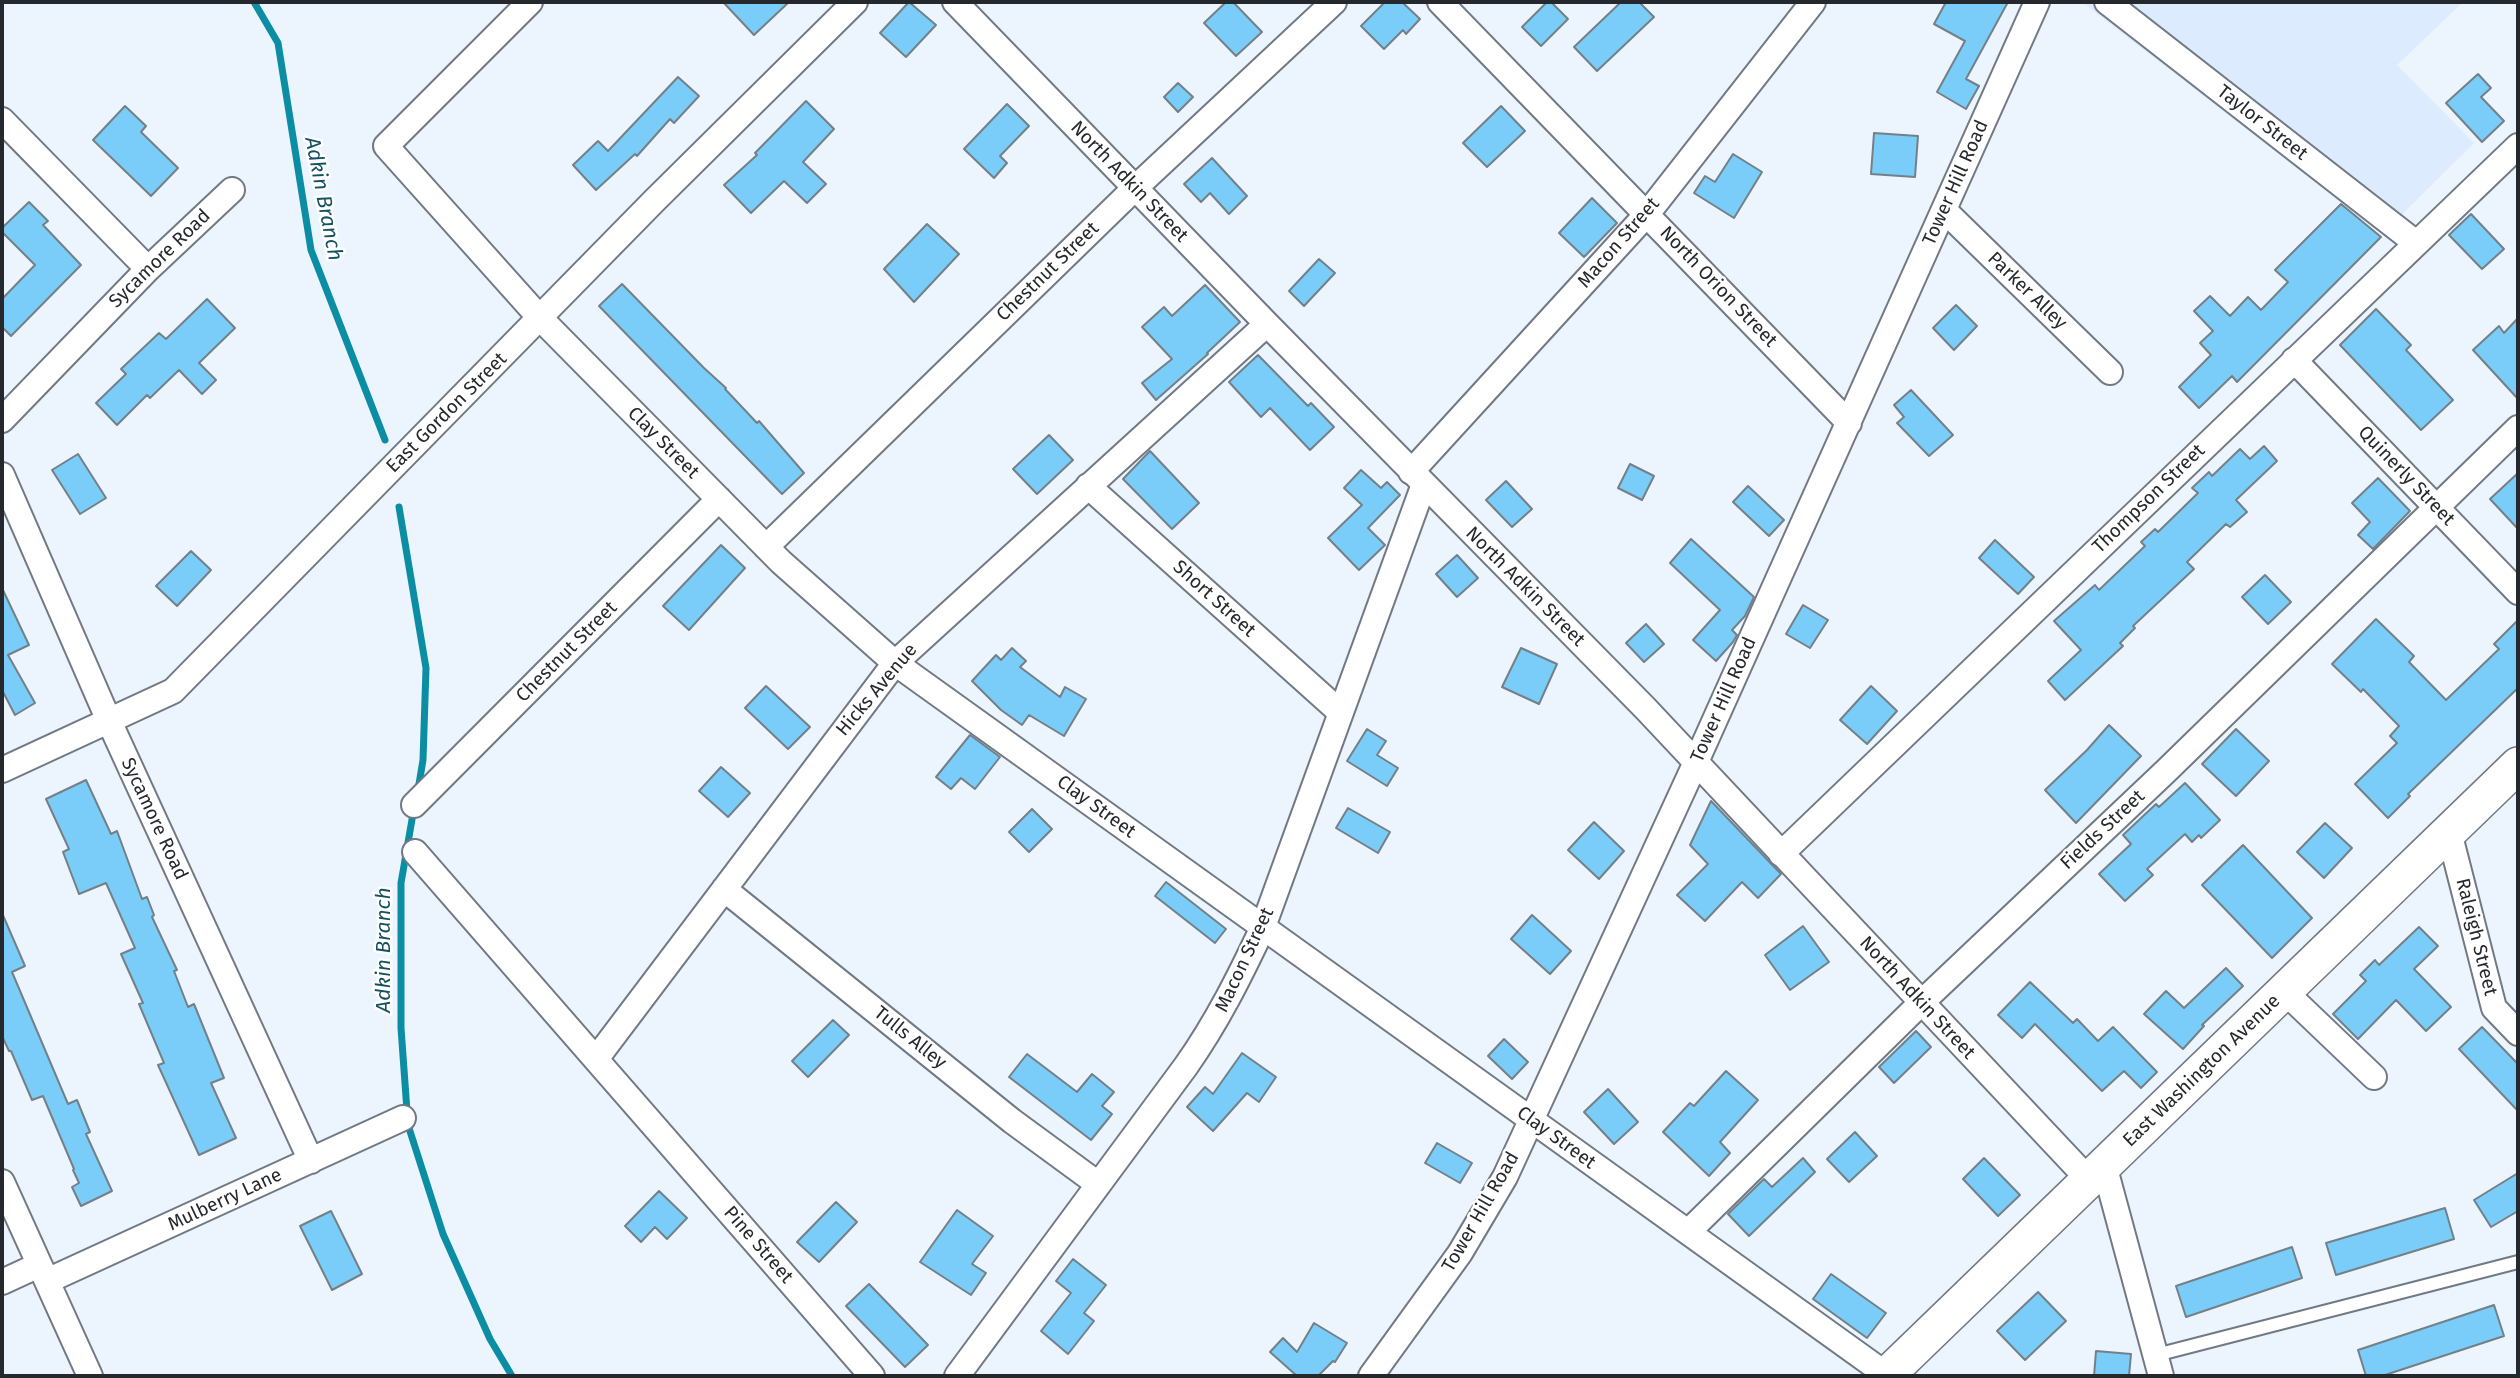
<!DOCTYPE html>
<style>
body{margin:0}
#map{position:relative;width:2520px;height:1378px;overflow:hidden;background:#ecf4fe;font-family:"Fira Sans",sans-serif}
canvas{display:block}
.frame{position:absolute;inset:0;border:4px solid #25292d;pointer-events:none}
</style>
<div id="map">
<canvas width="2520" height="1378"></canvas>
<div class="frame"></div>
</div>
<script>
const c = document.querySelector('canvas').getContext('2d');
c.lineJoin = 'round';
function paint(path, color) { c.fillStyle = color; c.fill(path, 'evenodd'); }
function strokePath(path, color, width, dash) { c.strokeStyle = color; c.lineWidth = width; c.lineCap = dash ? 'butt' : 'round'; c.setLineDash(dash || []); c.stroke(path); }
function drawText(font, color, halo, rows, align = 'center') {
  c.font = font + ' "Fira Sans",sans-serif'; c.lineWidth = 5; c.setLineDash([]); c.textBaseline = 'middle'; c.strokeStyle = halo; c.fillStyle = color; for (const [text, x, y, turn = 0] of rows) {
    c.save(); c.translate(x, y); c.rotate((+turn || 0) * Math.PI / 180); c.textAlign = isNaN(turn) ? turn : align; if (halo) c.strokeText(text, 0, 0); c.fillText(text, 0, 0); c.restore();
  }
}
paint(new Path2D(`
 M2082 2H2463L2397 65 2474 143 2382 234Z`), '#dcebfd');
strokePath(new Path2D(`
 M254 2 278 43 311 250 385 440
 M399 507 426 668 423 760 418 790
 M414 808 401 883V1028L408 1125 443 1234 490 1339 512 1376`), '#0b8da4', 7);
const building = new Path2D(`
 M723 2H789L754 35Z
 M909 2 936 25 906 57 880 33Z
 M1226 2H1233L1262 32 1236 56 1204 23Z
 M1385 2H1402L1420 19 1406 34 1403 30 1384 49 1361 26Z
 M1547 2H1551L1568 19 1541 46 1522 27Z
 M1621 2H1639L1654 17 1597 71 1574 47Z
 M1946 2H2008L1966 79 1979 86 1966 109 1937 92 1965 41 1934 24Z
 M2478 74 2491 88 2481 97 2504 121 2482 142 2446 103Z
 M678 77 699 96 674 123 670 119 637 156 635 154 596 190 573 165 598 141 608 151Z
 M1178 83 1193 97 1178 112 1164 97Z
 M806 101 834 129 803 162 826 184 807 203 784 181 751 213 724 185 757 155 755 153Z
 M1007 104 1029 126 1000 156 1007 163 994 178 964 149Z
 M125 106 146 126 141 132 178 168 151 196 93 140Z
 M1501 106 1525 131 1487 167 1463 143Z
 M1874 133 1918 136 1915 177 1871 174Z
 M1733 154 1762 172 1734 218 1694 193 1705 176 1715 182Z
 M1212 158 1247 196 1229 214 1210 193 1201 202 1184 184Z
 M1592 198 1617 223 1584 257 1559 233Z
 M29 202 48 221 43 225 81 265 11 336 2 327V299L35 265 2 232V228Z
 M2341 204 2381 237 2237 382 2232 376 2199 408 2179 387 2211 355 2200 343 2213 331 2194 311 2210 296 2230 316 2248 297 2261 310 2288 282 2275 270Z
 M2471 214 2504 249 2482 269 2449 235Z
 M927 224 959 254 914 302 884 269Z
 M1319 259 1335 273 1304 306 1289 291Z
 M622 284 704 368 726 388 725 389 757 423 759 421 804 473 782 494 599 306Z
 M1205 285 1240 322 1207 353 1208 354 1156 400 1142 383 1172 359 1142 327 1164 307 1172 316Z
 M207 299 235 328 199 363 216 380 202 394 179 370 150 398 147 395 117 425 96 403 126 374 121 369 159 333 166 339Z
 M1956 305 1977 326 1954 350 1933 328Z
 M2376 309 2411 345 2406 350 2453 400 2421 430 2340 345Z
 M2518 318V399L2473 350 2499 326 2504 333Z
 M1258 355 1308 406 1311 403 1334 427 1310 450 1270 408 1261 417 1229 382Z
 M1911 390 1953 435 1929 456 1897 423 1904 417 1894 405Z
 M1049 435 1073 460 1037 494 1013 469Z
 M2264 446 2277 461 2236 500 2247 512 2230 527 2226 524 2187 562 2194 569 2133 626 2135 628 2120 643 2123 646 2065 700 2048 681 2081 650 2054 621 2095 585 2099 590 2145 546 2141 542 2155 529 2158 532 2198 493 2192 488 2209 472 2212 476 2240 449 2250 459Z
 M1150 451 1199 503 1172 529 1123 479Z
 M78 454 106 498 80 514 52 470Z
 M1630 464 1654 476 1642 500 1618 488Z
 M1361 470 1381 488 1387 482 1400 495 1368 528 1385 545 1359 570 1328 538 1362 505 1344 488Z
 M2518 473V529L2490 499Z
 M2378 478 2410 511 2373 549 2358 535 2370 522 2352 503Z
 M1506 481 1532 509 1512 527 1486 500Z
 M1748 486 1784 520 1769 536 1733 502Z
 M1691 539 1754 597 1745 616 1732 630 1737 635 1733 642 1716 661 1693 640 1720 610 1670 563Z
 M1995 540 2034 577 2018 594 1979 558Z
 M721 545 745 568 689 630 663 606Z
 M191 551 211 570 177 606 156 586Z
 M1457 555 1478 578 1457 597 1436 574Z
 M2265 575 2291 602 2268 624 2242 597Z
 M2 588 29 645 8 655 35 703 15 715 2 690Z
 M1803 605 1828 620 1810 648 1786 634Z
 M2376 619 2414 656 2409 662 2446 700 2499 649 2494 644 2518 620V688L2408 794 2410 796 2388 818 2355 784 2397 743 2390 736 2399 726 2363 689 2361 692 2332 664Z
 M1646 624 1664 644 1644 662 1626 643Z
 M1012 648 1026 661 1020 667 1060 697 1065 687 1086 699 1064 736 1029 715 1022 725 1001 710 972 681 996 655 1001 660Z
 M1521 648 1557 664 1539 704 1502 687Z
 M766 686 810 727 788 749 745 708Z
 M1871 686 1897 711 1867 744 1840 720Z
 M2109 725 2141 756 2076 823 2045 790 2087 750Z
 M1367 729 1386 741 1377 755 1398 768 1387 786 1347 761Z
 M2236 729 2269 761 2236 796 2202 764Z
 M970 735 1000 757 975 789 961 778 951 789 936 777Z
 M721 767 750 793 728 817 699 791Z
 M86 780 111 834 117 831 142 899 147 897 154 915 152 917 177 970 174 971 188 1007 194 1004 224 1078 211 1083 236 1138 199 1155 158 1065 164 1063 139 1004 143 1003 121 954 135 948 106 883 79 894 63 852 69 849 46 799Z
 M2185 783 2220 820 2201 838 2199 835 2192 842 2185 834 2147 869 2153 875 2125 901 2099 874 2131 844 2123 835 2156 804 2159 807Z
 M1711 801 1781 874 1758 898 1742 882 1705 921 1677 895 1708 864 1690 845Z
 M1348 808 1390 832 1378 853 1336 828Z
 M1032 809 1052 829 1029 852 1009 832Z
 M1594 822 1624 851 1599 879 1568 850Z
 M2325 823 2352 848 2324 878 2297 852Z
 M2243 845 2312 918 2272 958 2202 885Z
 M1166 882 1226 929 1215 943 1155 896Z
 M2 913 25 966 12 972 68 1104 77 1100 90 1132 86 1134 112 1191 81 1206 72 1187 79 1183 73 1170 74 1169 43 1096 32 1100 11 1051H9L2 1036Z
 M1532 915 1571 951 1550 974 1511 939Z
 M1803 926 1829 962 1790 990 1765 955Z
 M2419 927 2438 946 2414 969 2451 1007 2426 1031 2396 1000 2358 1039 2333 1014 2366 981 2360 975 2375 960 2379 965Z
 M2226 968 2243 986 2202 1025 2204 1026 2183 1049 2144 1014 2166 991 2184 1008Z
 M2030 982 2073 1023 2077 1019 2098 1041 2113 1027 2157 1072 2141 1088 2124 1071 2102 1091 2035 1024 2022 1038 1998 1015Z
 M833 1020 849 1035 808 1077 792 1061Z
 M2482 1027 2518 1064V1111L2459 1049Z
 M1916 1031 1931 1047 1894 1083 1879 1067Z
 M1504 1039 1528 1062 1512 1079 1488 1056Z
 M1242 1053 1276 1077 1259 1102 1247 1093 1213 1131 1187 1107 1205 1087 1213 1094Z
 M1027 1054 1077 1092 1092 1074 1114 1092 1102 1106 1112 1114 1091 1140 1009 1077Z
 M1726 1071 1758 1100 1720 1142 1730 1153 1709 1176 1663 1132 1690 1103 1694 1106Z
 M1608 1089 1638 1122 1614 1144 1584 1112Z
 M1855 1132 1877 1156 1849 1182 1827 1159Z
 M1437 1143 1472 1163 1460 1183 1425 1163Z
 M1803 1158 1815 1172 1749 1236 1728 1214 1764 1179 1772 1187Z
 M1984 1158 2020 1195 1998 1216 1963 1179Z
 M2518 1173V1211L2491 1227 2474 1200Z
 M659 1191 687 1218 667 1239 655 1227 641 1242 625 1226Z
 M836 1202 857 1222 819 1262 797 1242Z
 M2445 1208 2454 1239 2336 1275 2326 1243Z
 M957 1210 993 1236 972 1264 986 1273 971 1295 920 1262Z
 M331 1211 362 1274 332 1290 300 1226Z
 M2292 1247 2302 1278 2186 1317 2176 1286Z
 M1073 1259 1106 1285 1084 1313 1094 1321 1068 1354 1041 1331 1071 1293 1056 1281Z
 M1831 1274 1886 1313 1867 1338 1813 1299Z
 M869 1284 928 1345 905 1367 846 1306Z
 M2038 1292 2066 1321 2025 1360 1997 1331Z
 M2494 1305 2504 1336 2382 1376H2366L2358 1350Z
 M1314 1323 1347 1343 1335 1362 1333 1361 1318 1376H1297L1270 1352 1283 1338 1297 1352Z
 M2096 1351 2131 1354 2129 1376H2094Z`);
paint(building, '#7acdf9');
strokePath(building, '#738087', 2);
const lane = new Path2D(`
 M2156 1355 2518 1262`);
const street = new Path2D(`
 M530 2 386 146 540 318 781 562 895 663 1887 1375
 M955 2 1267 324 1645 708 2089 1180
 M1440 2 1849 423
 M2107 2 2416 243
 M2 120 148 269
 M1944 210 2110 372
 M2294 360 2518 592
 M2 420 148 269 232 190
 M1411 472 1647 214 1813 2
 M2 475 109 721 311 1161
 M1088 486 1340 712
 M766 547 1134 189 1334 2
 M2 770 173 691 654 201 855 2
 M414 805 719 499
 M2449 832 2494 1008 2518 1033
 M415 852 872 1376
 M1781 854 2518 146
 M724 889 1012 1121 1098 1184
 M2284 991 2374 1077
 M596 1059 895 663 1267 324
 M2104 1165 2161 1376
 M2 1182 90 1376
 M1688 1232 1921 1003 2165 772 2518 428
 M47 1281 403 1118
 M2 1282 39 1265
 M957 1376 1186 1066C1217 1022 1240 976 1263 927L1424 484
 M1371 1376 1460 1253 1505 1177 1696 762 2037 2`);
const secondary = new Path2D(`
 M1886 1376 2518 765`);
strokePath(lane, '#717a84', 16);
strokePath(street, '#717a84', 28);
strokePath(secondary, '#717a84', 38);
strokePath(lane, '#fff', 12);
strokePath(street, '#fff', 24);
strokePath(secondary, '#fff', 35);
drawText('19px', '#25292d', '#fff', [
 ["Taylor Street",2262,123,38],
 ["North Adkin Street",1129,182,46],
 ["Tower Hill Road",1956,183,-66],
 ["Macon Street",1619,243,-49],
 ["Sycamore Road",160,259,-44],
 ["Chestnut Street",1048,272,-44],
 ["North Orion Street",1718,287,46],
 ["Parker Alley",2027,291,44],
 ["East Gordon Street",447,413,-45],
 ["Clay Street",663,443,45],
 ["Quinerly Street",2406,476,46],
 ["Thompson Street",2149,499,-44],
 ["North Adkin Street",1525,587,45],
 ["Short Street",1214,599,42],
 ["Chestnut Street",567,652,-45],
 ["Hicks Avenue",877,690,-50],
 ["Tower Hill Road",1724,700,-66],
 ["Clay Street",1096,807,36],
 ["Sycamore Road",154,819,65],
 ["Fields Street",2103,830,-43],
 ["Raleigh Street",2476,937,76],
 ["Macon Street",1245,960,-65],
 ["North Adkin Street",1917,998,47],
 ["Tulls Alley",910,1038,39],
 ["East Washington Avenue",2202,1071,-44],
 ["Clay Street",1556,1138,36],
 ["Mulberry Lane",225,1200,-25],
 ["Tower Hill Road",1481,1212,-60],
 ["Pine Street",758,1245,49]
]);
drawText('italic 21px', '#14515e', '#fff', [
 ["Adkin Branch",323,199,79],
 ["Adkin Branch",384,950,-90]
]);
</script>
